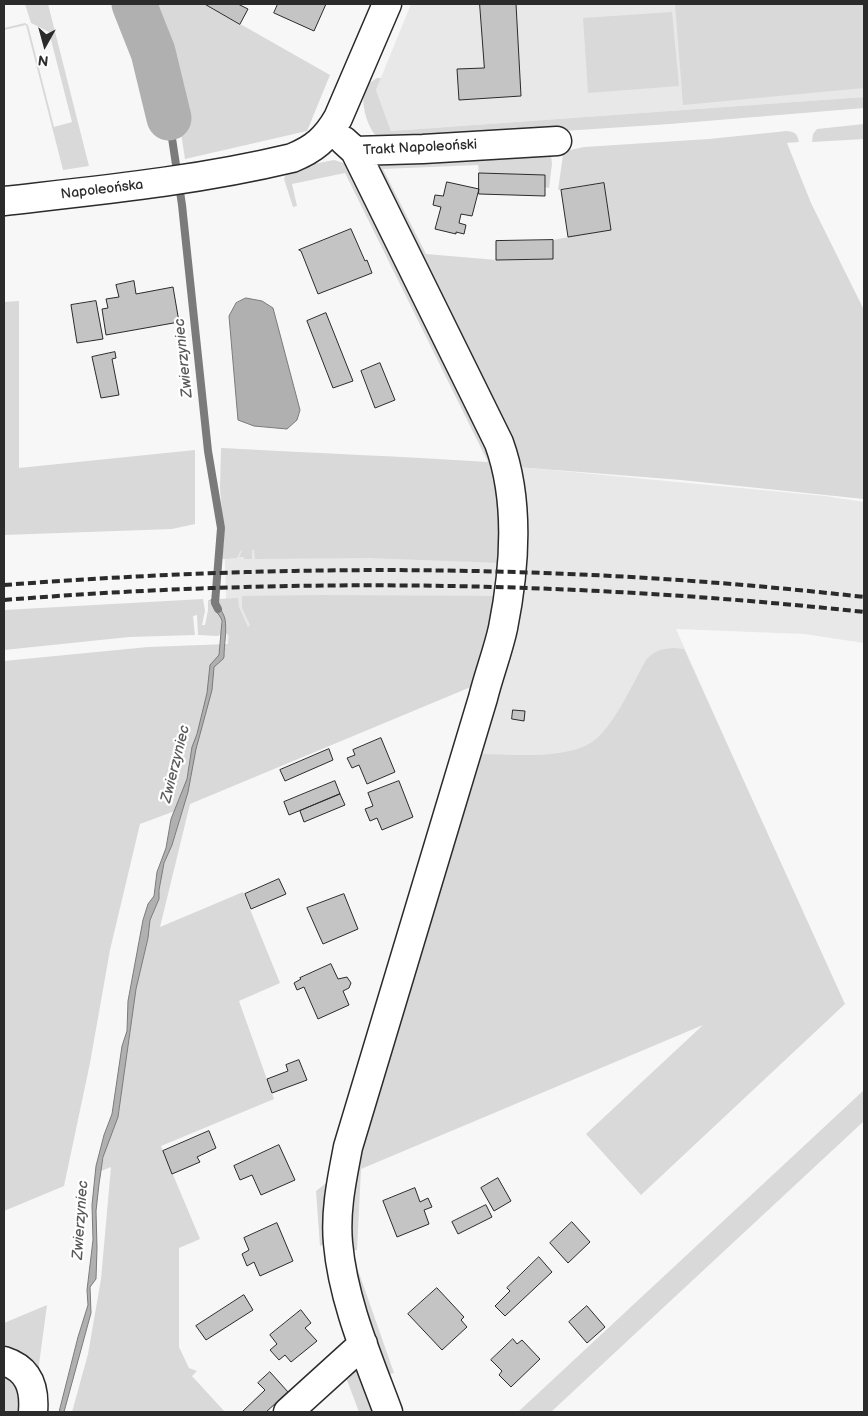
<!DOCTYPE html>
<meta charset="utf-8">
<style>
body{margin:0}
#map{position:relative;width:868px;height:1416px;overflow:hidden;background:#f7f7f7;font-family:"Balsamiq Sans",sans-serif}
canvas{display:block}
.frame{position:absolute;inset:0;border:5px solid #2b2b2b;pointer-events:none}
.north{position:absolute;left:20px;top:20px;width:50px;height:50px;-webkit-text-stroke:4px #fff;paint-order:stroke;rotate:187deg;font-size:14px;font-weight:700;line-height:20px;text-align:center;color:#2b2b2b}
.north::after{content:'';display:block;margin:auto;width:18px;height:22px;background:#2b2b2b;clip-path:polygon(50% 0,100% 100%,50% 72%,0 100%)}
</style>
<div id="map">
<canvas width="868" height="1416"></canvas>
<div class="frame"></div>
<div class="north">N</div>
</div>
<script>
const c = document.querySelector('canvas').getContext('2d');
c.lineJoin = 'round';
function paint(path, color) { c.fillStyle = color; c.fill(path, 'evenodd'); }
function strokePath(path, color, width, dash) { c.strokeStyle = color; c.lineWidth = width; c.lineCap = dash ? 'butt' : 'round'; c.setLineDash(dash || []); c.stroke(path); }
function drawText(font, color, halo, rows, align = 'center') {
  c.font = font + ' "Balsamiq Sans",sans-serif'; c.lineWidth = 4.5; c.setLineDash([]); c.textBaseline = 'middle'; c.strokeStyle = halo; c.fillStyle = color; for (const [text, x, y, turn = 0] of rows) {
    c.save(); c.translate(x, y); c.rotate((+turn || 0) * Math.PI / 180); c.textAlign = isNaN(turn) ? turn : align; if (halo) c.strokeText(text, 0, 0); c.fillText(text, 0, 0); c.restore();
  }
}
paint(new Path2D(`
 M411 4H864V97L391 131 376 90Z
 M221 448 456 461 825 496 864 502V643L804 634 676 629 788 880 398 1042 514 630 228 658Z`), '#e8e8e8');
paint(new Path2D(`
 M25 4H48L89 166 63 170 26 25 4 30V28L25 23 28 25 54 127 72 122 49 32 31 23Z
 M144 4H205L330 75 307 131 185 159 172 75Z
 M675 4H864V88L683 105Z
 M672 12 679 86 588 93 583 18Z
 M377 78H381L376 90 391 131 864 97V108L670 124 548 132 380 139C368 131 361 106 364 92 365 85 371 82 377 78Z
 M864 124V139L812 142 813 134 817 129Z
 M787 131C796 132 797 134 799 142L787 143 811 203 864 310V499L681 480 517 467 378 170 384 159 551 155 552 164 549 188 545 187V175L479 173 478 165 383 169 426 254 497 260 553 259V240L611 229 604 183 558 190 563 155 566 151 584 147 709 139Z
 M334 160 350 165 499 475 502 563 368 558 255 559 254 550H252V559H244V557H239L242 551 241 550 237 558 222 559 224 536 220 488 221 448C310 453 398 456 488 462L345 173 292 184 297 206 293 207 284 179 288 169Z
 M19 301V468L195 450V524L172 529 4 535V302Z
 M321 595 498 596 478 684 190 804 160 927 243 892 280 983 239 1001 274 1099 161 1146 200 1239 179 1248V1347L189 1368 197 1371 192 1376 225 1412H72L88 1354 101 1279 111 1167 101 1171 106 1145 118 1117 136 989 148 938 150 920 158 902 161 876 164 863 172 845 183 808 140 824 110 950 90 1063 64 1186 4 1211V661L148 647 228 644 229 635 226 634 224 617 218 606V599L238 598 239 607 248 627 250 625 242 608V596Z
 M203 599 205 611 202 625H205L208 610V600H211L213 608 221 617V634L218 636 198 635 197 615 193 616 195 635 129 637 4 650V610Z
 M673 648 684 649 845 1004 641 1195 586 1134 703 1025 361 1169 357 1250H347L352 1173 479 754C512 754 570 761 596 739 616 722 633 683 646 660 654 651 661 649 673 648Z
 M864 1090V1121L551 1412H518Z
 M325 1184H328L329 1242 320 1246 316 1191Z
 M358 1270 394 1373 386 1375 353 1275Z
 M47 1305 38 1372 27 1412H4V1323Z
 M355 1368 361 1369 377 1412H359L345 1375Z`), '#d9d9d9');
const water = new Path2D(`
 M246 298 262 301 273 308 300 410 297 420 287 429 254 426 238 420 229 316 236 303Z
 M218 599C217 607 223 611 225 619 227 632 224 644 224 657L223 659 214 667 212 690 196 749 188 792 172 845 164 863 159 890V899L150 920 148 938 136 989 118 1117 103 1157 99 1184 96 1211 97 1248 96 1279 90 1287 91 1313 64 1412H59L78 1337 88 1305 87 1290 93 1240 92 1205 96 1166 104 1135 112 1114 122 1046 127 1031 128 1001 143 920 148 904 154 896 157 872 166 848 171 819 187 779 192 747 197 734 207 693 210 665 219 655 222 621C220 613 213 612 211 600Z`);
paint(water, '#b0b0b0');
strokePath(water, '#7b7b7b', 1);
strokePath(new Path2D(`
 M169 118 182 205 208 451 221 528 215 603 218 609`), '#7b7b7b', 8);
strokePath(new Path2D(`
 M134 4 153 52 169 118`), '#b0b0b0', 45);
const building = new Path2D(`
 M205 4H238L248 9 240 24Z
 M278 4H326L314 31 274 13Z
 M480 4H516L521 96 459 100 457 69 484 68Z
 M479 173 545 175V196L479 194Z
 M447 182 479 189 472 216 461 214 459 223 466 225 464 234 456 232V234L435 229 441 207 433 205 435 195 443 196Z
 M604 183 611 230 568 237 561 190Z
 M351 229 365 261 367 260 372 273 318 294 301 251 299 250Z
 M553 240V259L496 260V241Z
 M134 281 136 294 173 287 179 322 106 335 102 309 108 308 106 299 119 297 116 285Z
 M96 301 103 339 77 343 71 305Z
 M326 313 353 381 333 388 307 321Z
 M115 352 116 358 112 359 119 395 101 398 92 357Z
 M380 363 395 400 375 408 361 371Z
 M513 710 525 711 524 721 512 719Z
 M381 738 395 772 367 784 359 765 352 768 347 758 355 755 353 750Z
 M329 749 333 760 285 781 280 770Z
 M335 781 340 794 289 815 284 802Z
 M399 781 413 817 382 830 377 818 370 821 365 809 373 806 368 793Z
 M340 794 345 805 304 822 300 811Z
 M279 879 286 894 251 909 245 894Z
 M344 894 358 929 323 944 307 908Z
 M331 964 338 979 347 977 351 983 349 988 343 991 349 1005 318 1019 304 987 297 990 294 983 301 979 300 978Z
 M299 1060 307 1080 272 1093 267 1079 288 1071 286 1065Z
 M209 1131 216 1148 197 1157 200 1162 172 1174 163 1151Z
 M279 1145 295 1180 261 1195 252 1175 240 1180 234 1166Z
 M498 1178 511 1201 494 1211 481 1188Z
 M415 1188 420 1202 428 1198 432 1207 424 1210 429 1224 397 1237 383 1201Z
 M486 1205 492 1217 458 1234 452 1222Z
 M572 1222 590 1242 568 1263 550 1243Z
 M277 1223 293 1261 260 1276 254 1262 247 1266 242 1254 249 1250 244 1238Z
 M539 1257 552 1272 505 1316 495 1306 510 1291 507 1288Z
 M437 1288 464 1317 461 1320 467 1327 442 1350 408 1314Z
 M244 1295 253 1310 206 1340 196 1326Z
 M587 1306 605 1327 587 1343 569 1322Z
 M301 1310 311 1323 305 1328 317 1341 291 1362 285 1355 279 1360 270 1350 277 1344 270 1335Z
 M513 1339 517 1344 522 1340 540 1359 511 1387 499 1375 502 1371 491 1360Z
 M270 1372 288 1392 266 1412H242L265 1390 258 1383Z`);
paint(building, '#c4c4c4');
strokePath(building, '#2b2b2b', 1);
const minor = new Path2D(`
 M344 141 355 151 423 149 557 141
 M355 151 499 443C520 501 515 568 503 628 498 651 489 674 483 698L348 1147C342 1179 335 1210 338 1243 343 1301 368 1358 388 1412
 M4 201C101 190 196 181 292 158 314 149 326 139 338 118L387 4
 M4 1361C29 1369 35 1388 33 1412
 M288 1412 363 1344`);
strokePath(minor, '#2b2b2b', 31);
strokePath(minor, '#fff', 28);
strokePath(new Path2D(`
 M4 585C290 563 578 564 864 597
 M4 600C290 577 578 581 864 612`), '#2b2b2b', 4, [8, 4]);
drawText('14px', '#2b2b2b', '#fff', [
 ["Trakt Napoleoński",420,148,-3],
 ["Napoleońska",102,190,-7]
]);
drawText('italic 15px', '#5a5a5a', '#fff', [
 ["Zwierzyniec",184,358,-96],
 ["Zwierzyniec",176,764,-76],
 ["Zwierzyniec",81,1220,-86]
]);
</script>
